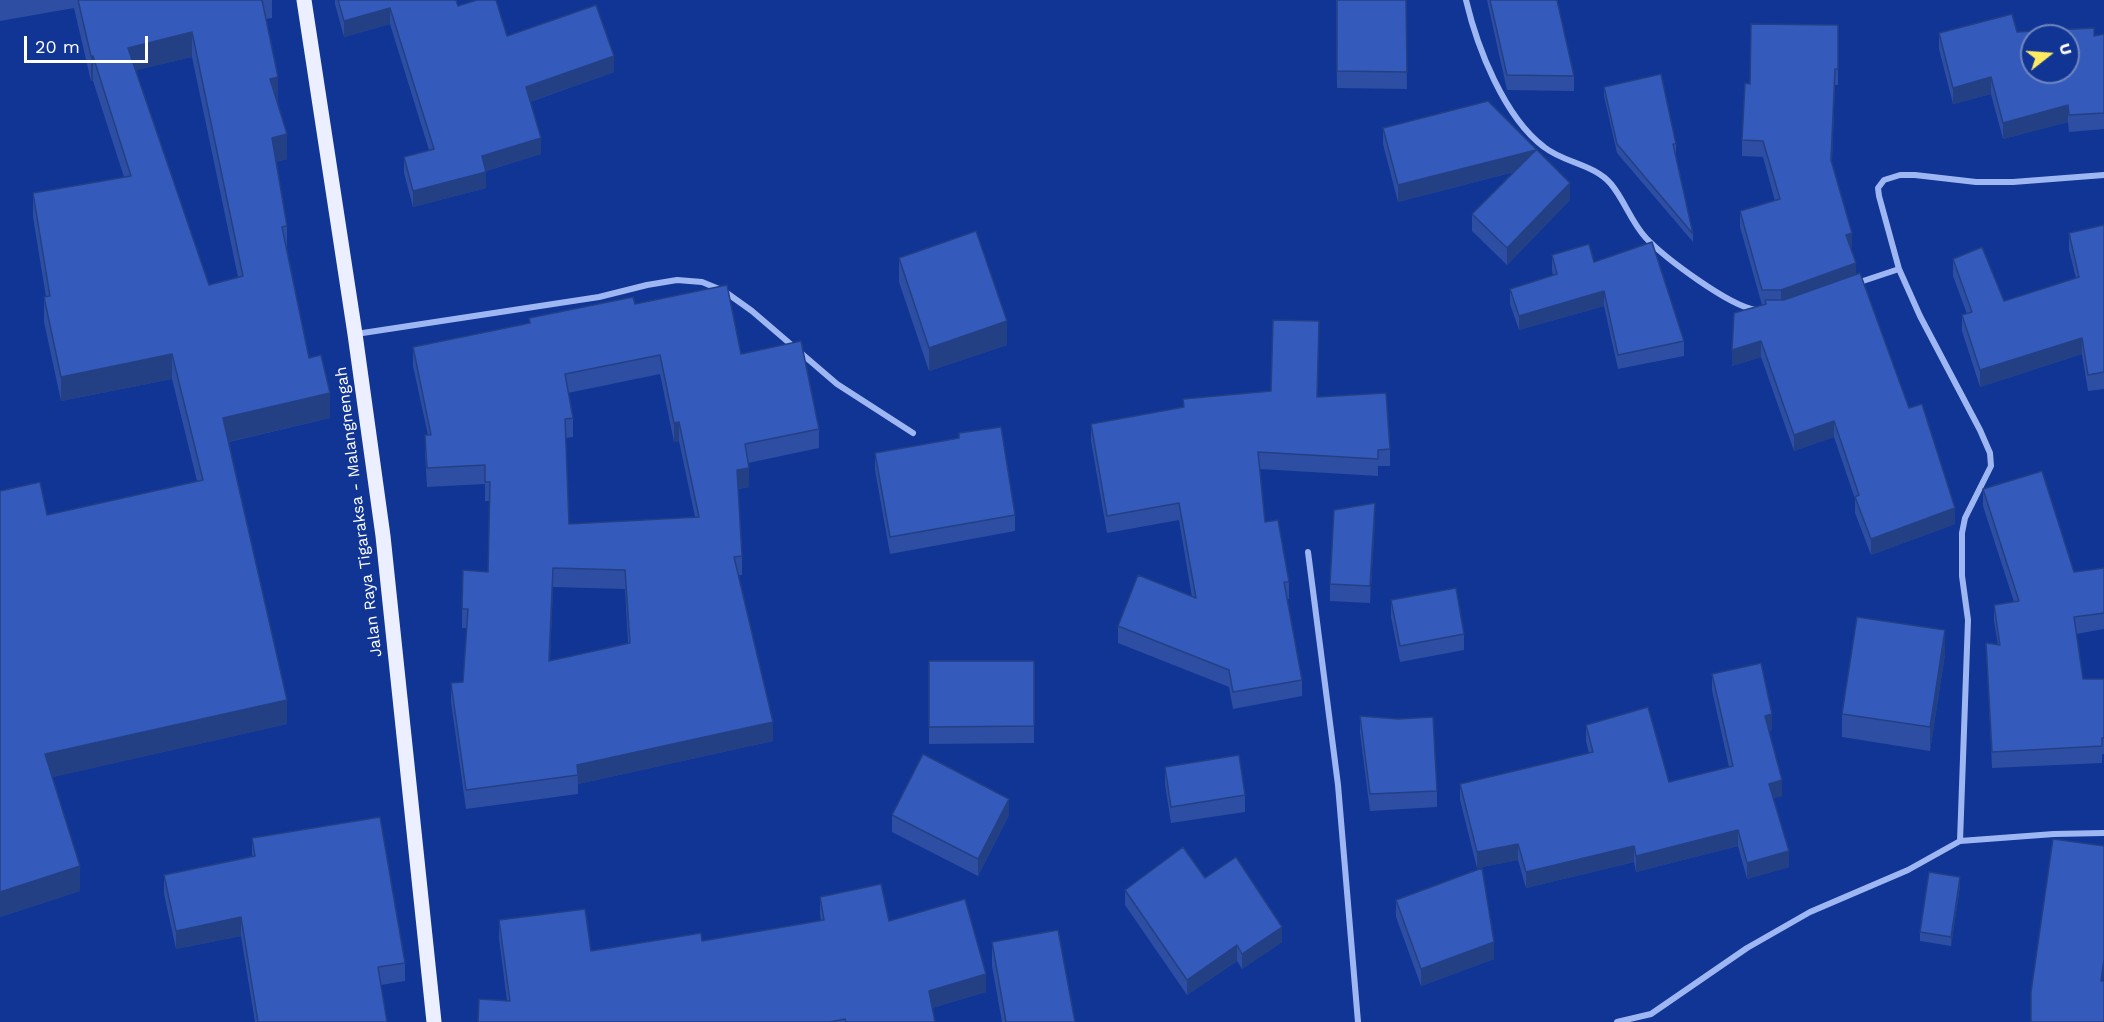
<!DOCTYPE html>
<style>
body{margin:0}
#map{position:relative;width:2104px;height:1022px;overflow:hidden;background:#113594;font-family:"Work Sans",sans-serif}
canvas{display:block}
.north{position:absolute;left:2020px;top:24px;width:60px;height:60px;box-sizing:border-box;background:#113594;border:2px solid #7086bf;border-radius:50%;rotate:73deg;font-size:16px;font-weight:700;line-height:24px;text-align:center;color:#fff}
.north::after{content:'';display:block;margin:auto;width:21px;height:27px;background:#ffeb61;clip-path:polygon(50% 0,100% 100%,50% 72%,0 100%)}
.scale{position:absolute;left:24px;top:36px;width:124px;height:27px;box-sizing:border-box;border:3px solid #fff;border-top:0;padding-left:8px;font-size:18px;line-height:21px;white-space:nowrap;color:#fff;-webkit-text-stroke:4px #113594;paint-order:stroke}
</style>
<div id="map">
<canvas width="2104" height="1022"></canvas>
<div class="north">U</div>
<div class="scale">20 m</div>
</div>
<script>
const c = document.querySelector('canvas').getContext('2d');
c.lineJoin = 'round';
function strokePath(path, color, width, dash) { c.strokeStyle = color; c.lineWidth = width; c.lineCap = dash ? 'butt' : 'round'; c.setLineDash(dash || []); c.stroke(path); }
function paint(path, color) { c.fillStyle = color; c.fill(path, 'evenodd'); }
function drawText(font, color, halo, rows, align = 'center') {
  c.font = font + ' "Work Sans",sans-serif'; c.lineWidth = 4.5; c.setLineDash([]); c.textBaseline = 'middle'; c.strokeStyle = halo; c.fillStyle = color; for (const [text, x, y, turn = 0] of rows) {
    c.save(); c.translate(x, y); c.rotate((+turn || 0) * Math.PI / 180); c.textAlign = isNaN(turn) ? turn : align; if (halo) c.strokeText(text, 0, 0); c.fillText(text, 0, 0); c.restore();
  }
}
strokePath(new Path2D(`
 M1466 0C1477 47 1504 117 1544 147 1564 163 1594 164 1611 184 1625 201 1631 222 1646 238 1665 258 1729 306 1756 310
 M1857 283 1899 269
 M356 334 599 297 647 285 677 280 702 282 724 291 752 311 837 384 913 433
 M1308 552 1338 785 1358 1022
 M1960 841 1968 620 1962 576V533L1965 518 1991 466 1990 453 1980 430 1920 316 1899 269 1879 196 1878 188 1884 180 1900 175H1915L1976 182H2013L2104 175
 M1617 1022 1651 1014 1747 948 1810 912 1908 870 1960 841 2054 834 2104 833`), '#9eb7f3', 6);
strokePath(new Path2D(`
 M304 0 355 334 383 536 434 1022`), '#ebefff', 15);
paint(new Path2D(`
 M0 0H272V18L266 19 278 101 277 102 287 159 276 162 287 226V250L309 358 330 418 229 442 287 724 52 777 80 891 0 917 47 515 197 481 172 379 61 401 44 322V297H46L33 217V193L124 177 93 81H91L74 8 0 21ZM192 57 238 277 209 285 136 70Z
 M335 0H456L458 6 507 36 614 72 530 102 541 154 486 171V188L413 207 404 173V157L429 150 390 24 344 37 335 4Z
 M1336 0H1406L1407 89 1337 88Z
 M1487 0H1557L1574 76V91L1507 90Z
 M1838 25V85H1835L1832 162 1852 249H1851L1856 274 1955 524 1871 555 1855 513V499L1834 437 1794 451 1761 357 1732 366 1762 305 1740 227V211L1775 201 1763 157 1742 156V140L1750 84Z
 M2017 32 2094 36 2104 34V129L2069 132 2068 122 2003 139 1991 94 1953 104 1939 49V33Z
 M1604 87 1676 144V153H1675L1693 234V242L1617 153 1604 96Z
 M1488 101 1570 200 1507 265 1472 231V214L1514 172 1398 202 1383 144V128Z
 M2104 225V389L2088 391 2082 354 1980 387 1962 331V315L1967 314 1953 276V259L2004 301 2076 278 2069 250V233Z
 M1552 255 1594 262 1684 341V356L1618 369 1604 306 1519 330 1510 304V289L1553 275 1552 270Z
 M899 258 1007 345 929 371 899 282Z
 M635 304 741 354 819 429V448L748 463 749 487 738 489 742 556V575H739L773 741 578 784V794L466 809 451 702V683L463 682 467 628H462V609L488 572 490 501H485V484L427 487 425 454V435H428L413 366V347L529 323V318ZM660 374 674 442 679 441 695 517 569 524 565 438 573 437V418L568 393ZM553 587 625 589 628 643 550 661Z
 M1271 391 1318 397 1390 449V466H1378V476L1260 469 1265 522 1289 582V599H1287L1302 680V696L1233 709 1229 687 1118 643V626L1192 597 1179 520 1107 533 1091 441V424L1183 408V399Z
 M959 433 1015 515V531L890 554 875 470V453L959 438Z
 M1983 489 2074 572 2104 568V629L2076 634 2083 679H2104V754H2102V763L1992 768 1986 643 1998 645 1994 621V605L2014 602 1983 506Z
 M1375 519 1370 603 1330 601V584Z
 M1391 600 1464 634V650L1400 662 1391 617Z
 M1945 654 1930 751 1842 737V714Z
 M929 661H1034V743L929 744Z
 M1712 674 1772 730 1769 731 1782 796 1773 798 1789 867 1747 879 1738 846 1636 872 1634 862 1526 888 1518 860 1477 868 1460 800V784L1589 753 1586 741V725L1669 782 1729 767 1712 690Z
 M1360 716 1437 791V807L1370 811 1360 733Z
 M1165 767 1245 795V812L1171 823 1165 784Z
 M892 815H1009L978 876 892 832Z
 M252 838 405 963V981L381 985 387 1022H255L241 936 176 949 164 894V875L252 856Z
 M1205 878 1282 942 1242 969 1237 961 1187 995 1125 905V890Z
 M1960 886 1951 946 1920 941V932Z
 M820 897 889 921 986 992 932 1008 935 1022H478L507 1001 499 938V920L591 951 702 941 821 921 820 914Z
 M1396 900 1494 959 1421 986 1396 917Z
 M992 942 1075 1022H1002L992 966Z`), '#2d4ea2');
paint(new Path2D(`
 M390 8V24L344 37V21Z
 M192 32V57L128 72V48Z
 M91 56H93V81H91Z
 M614 56V72L526 103V87Z
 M1835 69V85L1831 176V160Z
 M278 77V101L270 103V79Z
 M1991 77V94L1953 104V88Z
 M2068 105V122L2003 139V123Z
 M287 134V159L272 163V138Z
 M541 138V154L482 172V156Z
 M1536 150V166L1398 202V185Z
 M486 172V188L413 207V191Z
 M1570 183V200L1507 265V248Z
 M1852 233V249L1846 251V235Z
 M1856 263V279L1781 306V290Z
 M1604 291V306L1519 330V316Z
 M1007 321V345L929 371V348Z
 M2082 338V354L1980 387V370Z
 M1761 341V357L1732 366V350Z
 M172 354V379L61 401V377Z
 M330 393V418L223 443V418Z
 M1834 421V437L1794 451V435Z
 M679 422V441L674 442V423Z
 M749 468V487L737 489V470Z
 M1375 503V519L1370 603V586Z
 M1955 508V524L1871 555V539Z
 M553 568V587L549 680V661Z
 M1945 630V654L1930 751V727Z
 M287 700V724L45 779V754Z
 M1772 714V730L1765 732V716Z
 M773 722V741L578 784 577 765Z
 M1782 780V796L1769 800V784Z
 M1009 799V815L978 876V859Z
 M1738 830V846L1636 872V856Z
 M1518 844V860L1477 868V852Z
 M1634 846V862L1526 888V872Z
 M1789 851V867L1747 879V863Z
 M80 866V891L0 917V892Z
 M1960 877V886L1951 946V937Z
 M241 917V936L176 949V931Z
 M1282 927V942L1242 969V954Z
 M1494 942V959L1421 986V969Z
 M1237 945V961L1187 995V980Z
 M2104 959V975L2101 998V981Z
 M986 974V992L929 1009V991Z`), '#244084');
const building = new Path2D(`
 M78 0H262L278 77 270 79 287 134 272 138 287 226 282 227 309 358 321 355 330 393 223 418 287 700 45 754 80 866 0 892V491L40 482 47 515 203 480 172 354 61 377 44 297 50 296 33 193 131 176 93 56H91ZM192 32 243 276 209 285 128 48Z
 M338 0H456L458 6 477 0H496L507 36 596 5 614 56 526 87 541 138 482 156 486 172 413 191 404 157 434 149 390 8 344 21Z
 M1337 0H1406L1407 72 1337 71Z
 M1490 0H1557L1574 76 1507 75Z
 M2012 14 2017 32 2094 28V36L2104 34V113L2069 115 2068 105 2003 123 1991 77 1953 88 1939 33ZM2032 36H2068V72H2032Z
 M1751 24 1838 25V69H1835L1831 160 1852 233 1846 235 1856 263 1781 290H1762L1740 211 1780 199 1763 141 1742 140 1745 83 1750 84Z
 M1661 74 1676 144H1673L1693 234 1617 144 1604 87Z
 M1488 101 1570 183 1507 248 1472 214 1536 150 1398 185 1383 128Z
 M2104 225V372L2088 375 2082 338 1980 370 1962 315 1972 312 1953 259 1982 247 2004 301 2079 277 2069 233Z
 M976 231 1007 321 929 348 899 258Z
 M1652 242 1684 341 1618 355 1604 291 1519 316 1510 289 1557 274 1552 255 1589 244 1594 262Z
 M1860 273 1909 408 1922 404 1955 508 1871 539 1855 497 1859 495 1834 421 1794 435 1761 341 1732 350 1734 313 1766 304 1765 300H1784Z
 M727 285 741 354 801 341 819 429 745 444 749 468 737 470 742 556 734 557 773 722 577 765 578 775 466 790 451 683 463 682 468 609H462L463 570 488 572 490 482H485V465L427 468 425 435H431L413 347 530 323 529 318 633 297 635 304ZM660 355 674 423 679 422 699 517 569 524 565 419 573 418 565 374ZM553 568 625 570 630 643 549 661Z
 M1273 320 1319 321 1317 397 1386 393 1390 449 1378 450V459L1258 452 1265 522 1278 520 1289 582H1284L1302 680 1233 692 1229 670 1118 626 1138 575 1196 598 1179 503 1107 516 1091 424 1184 407 1183 399 1271 391Z
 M1001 427 1015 515 890 537 875 453 959 438V433Z
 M2042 471 2074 572 2104 568V613L2074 617 2083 679H2104V738H2102V746L1992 752 1986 643 2000 645 1994 605 2019 601 1983 489Z
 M1375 503 1370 586 1330 584 1334 510Z
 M1456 588 1464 634 1400 646 1391 600Z
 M1857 617 1945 630 1930 727 1842 714Z
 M929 661H1034V726L929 727Z
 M1761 663 1772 714 1765 716 1782 780 1769 784 1789 851 1747 863 1738 830 1636 856 1634 846 1526 872 1518 844 1477 852 1460 784 1593 752 1586 725 1648 707 1669 782 1733 766 1712 674Z
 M1360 716 1398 719 1433 717 1437 791 1370 794Z
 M923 754 1009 799 978 859 892 815Z
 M1239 755 1245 795 1171 807 1165 767Z
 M380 817 405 963 378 967 387 1022H258L241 917 176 931 164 875 255 856 252 838Z
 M2053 839 2104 846V959L2101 981H2104V1022H2031V992Z
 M1183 847 1205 878 1236 857 1282 927 1242 954 1237 945 1187 980 1125 890Z
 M1482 868 1494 942 1421 969 1396 900Z
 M1929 872 1960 877 1951 937 1920 932Z
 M881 884 889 921 965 899 986 974 929 991 935 1022H846L845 1019 830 1022H478L479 999 510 1001 499 920 585 909 591 951 701 933 702 941 824 920 820 897Z
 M1058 930 1075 1022H1006L992 942Z`);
paint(building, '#345bbc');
strokePath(building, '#244084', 1.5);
drawText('16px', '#fff', '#113594', [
 ["Jalan Raya Tigaraksa - Malangnengah",359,512,-97]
]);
</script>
